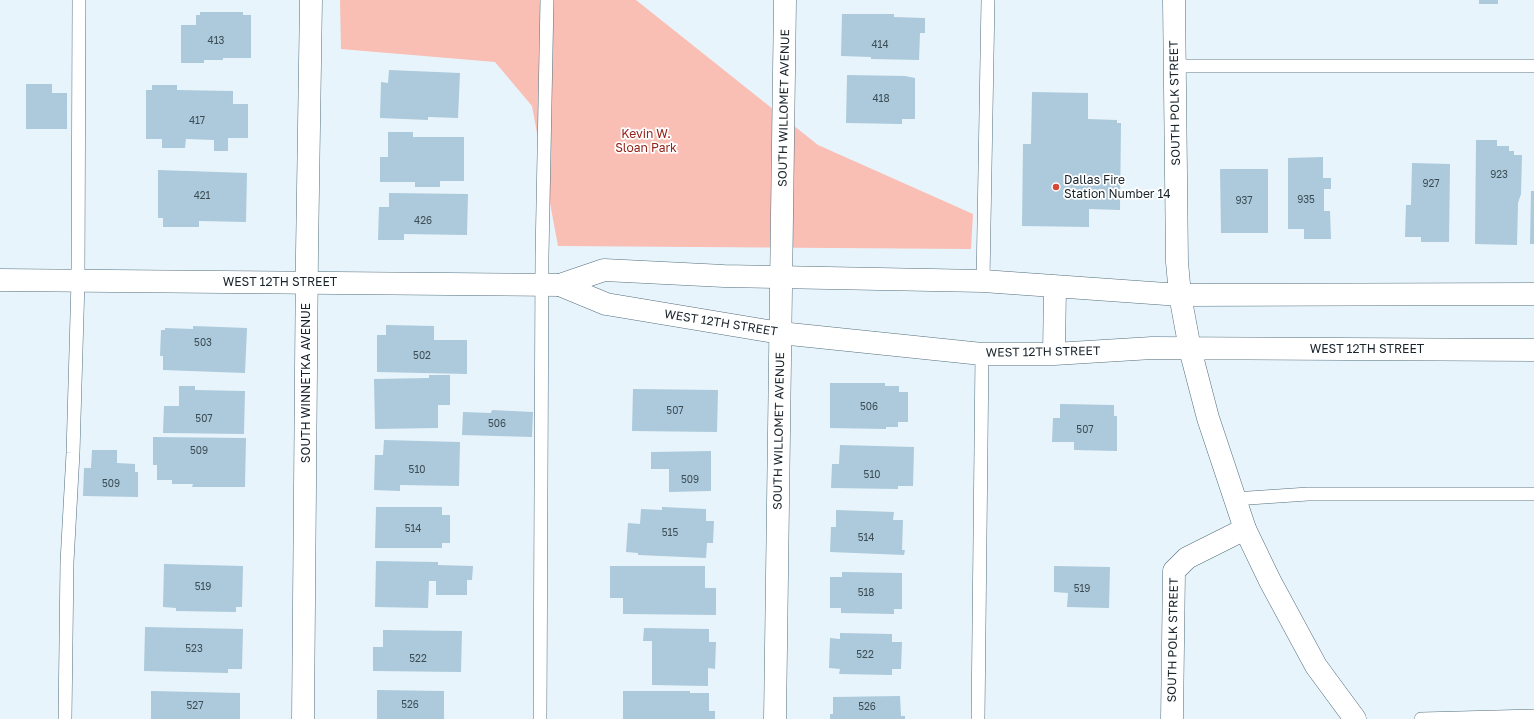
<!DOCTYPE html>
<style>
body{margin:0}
canvas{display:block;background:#e8f4fb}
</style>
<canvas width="1534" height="719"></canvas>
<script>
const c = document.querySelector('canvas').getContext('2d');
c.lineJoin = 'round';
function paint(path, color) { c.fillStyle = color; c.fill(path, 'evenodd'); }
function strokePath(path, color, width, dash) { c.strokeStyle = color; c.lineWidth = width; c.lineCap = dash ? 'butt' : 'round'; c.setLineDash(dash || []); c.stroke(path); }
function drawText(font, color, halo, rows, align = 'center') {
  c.font = font + ' "Golos Text",sans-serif'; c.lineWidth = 3.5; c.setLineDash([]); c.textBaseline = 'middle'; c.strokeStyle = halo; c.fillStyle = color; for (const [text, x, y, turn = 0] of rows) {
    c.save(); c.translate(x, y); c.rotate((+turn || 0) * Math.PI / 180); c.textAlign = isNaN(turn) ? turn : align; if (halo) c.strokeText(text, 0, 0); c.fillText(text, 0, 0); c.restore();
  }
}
paint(new Path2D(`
 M340 0H636L818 145 973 214 971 249 558 246 532 106 495 62 341 49Z`), '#f9beb4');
paint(new Path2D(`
 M1479 0H1498V4H1479Z
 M200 12H243V15H251V58H223V60H204V63H181V25H196V15H200Z
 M842 14H894V17L925 18V33H920L919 60 871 59V57L841 56Z
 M389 70 460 73 458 118 428 117V120L380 118 381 82 388 83Z
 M847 75 905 76 915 78V119H902V124L846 123Z
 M26 84H52V93H67V129H26Z
 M152 85H177V90L233 91V104H248V138H228V151H214V140L186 139 185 148H162V139H146V90H152Z
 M1032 92 1088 93V119L1117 120V123H1121L1120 210 1089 209V227L1022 226 1023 144H1031Z
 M388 132H413V137H464V181H440V187H415V182H380V157H388Z
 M1476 140H1497V146H1509V151H1514V155H1522L1521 194 1518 203 1517 245 1475 244Z
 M1323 157V178H1331V189H1324V211H1330L1331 239H1304V229H1288V158Z
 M1412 163 1450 164 1449 242H1421V237H1405L1406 205H1411Z
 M1220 169H1268V233H1221Z
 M158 170 247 173 246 222 199 221V227H163V218H158Z
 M1531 191H1534V244H1530Z
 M389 193 468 194 467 235 404 234V240H378L379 207H389Z
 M386 325 434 326V340H467V374L377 372V335H386Z
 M193 326 247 328 245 373 163 370V356H160L161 330H165V328L193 329Z
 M429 375H450V405H438V428L375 429 374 379 429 378Z
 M830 383H885V386H899V392H908V422H898V427H886V429L830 428Z
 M179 386H195V390L245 391 244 434 163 433 164 406H179Z
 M633 389 718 390 717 432 632 431Z
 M1060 404 1114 405V416H1117V451L1074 450V442H1052L1053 418H1060Z
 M492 410 533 412 532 437 462 435 463 412 491 413Z
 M153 437 246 438 245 487H192L193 484H172V480H157V465H153Z
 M384 440 460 442 459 486 400 485V491L374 490 375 455H383Z
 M840 445 914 447 913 486H898V489L831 488 832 464H839Z
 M92 450H117V463L135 464V472H138V497L83 496 84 468H91Z
 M711 451V491L669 492V469H651V452Z
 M376 507H442V515H450V543H442V548H375Z
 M662 507 706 509V521H714L713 543H707L706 558 638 555V553L626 552 628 523 640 524 641 509 662 510Z
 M836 510 894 512 893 520H903L902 550H905L904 555 830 552 831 527H836Z
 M376 561 438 562V565L473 566 472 580H467V595H436V581H429L428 608 375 607Z
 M164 564 243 566 242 607H236V612L176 611V608L163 607Z
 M610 566H705V588H716V615L623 614V598H610Z
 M1054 566 1110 567 1109 608 1067 607 1068 593 1054 592Z
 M842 572 902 573V609H894V614L841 613V608H830V577H842Z
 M145 627 243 629 242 669H228V673L144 671Z
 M644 628 709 629V642H716L715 669 708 668V686L652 685V641H643Z
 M383 630 462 631 461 672 373 671V647H383Z
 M840 633 892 634V642H902L901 669H892V675L839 674 840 669 829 668 830 638 840 639Z
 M377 690 444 691V719H377Z
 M151 691 240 693V719H151Z
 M623 691H690V693H709V711H715V719H623Z
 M900 696 901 716H905V719H830V714H833V697Z`), '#accadb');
const service = new Path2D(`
 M1174 66H1534
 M983 281 988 0
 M1234 499 1308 494H1534
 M65 719 67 562 73 453 78 281 79 0
 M540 719 542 256 547 0
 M978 719 982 354
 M1421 719 1534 716`);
const minor = new Path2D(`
 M303 719 307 253 311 0
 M775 719 785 0
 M1172 719 1174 571 1187 558 1245 529`);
const tertiary = new Path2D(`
 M0 280 560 285`);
const secondary = new Path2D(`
 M1174 0 1177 262 1180 295 1190 349 1208 418 1245 529 1270 581 1316 666 1355 719
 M560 285 606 304 780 333 982 354H1054L1152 348 1534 350
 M560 285 604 270 724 276 983 281 1180 295 1534 294
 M1054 354 1055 287`);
strokePath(service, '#546f7e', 14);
strokePath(minor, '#546f7e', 23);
strokePath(tertiary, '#546f7e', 23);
strokePath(secondary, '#546f7e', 23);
strokePath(service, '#fff', 13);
strokePath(minor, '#fff', 22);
strokePath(tertiary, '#fff', 22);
strokePath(secondary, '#fff', 22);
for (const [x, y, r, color] of [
 [1056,187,4,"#d64939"]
]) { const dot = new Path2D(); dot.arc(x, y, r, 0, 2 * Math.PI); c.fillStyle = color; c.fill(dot); strokePath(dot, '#fff', 1.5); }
drawText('10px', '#3d4d56', null, [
 ["413",216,41],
 ["414",880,45],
 ["418",881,99],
 ["417",197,121],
 ["923",1499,175],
 ["927",1431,184],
 ["421",202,196],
 ["935",1306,200],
 ["937",1244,201],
 ["426",423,221],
 ["503",203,343],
 ["502",422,356],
 ["506",869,407],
 ["507",675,411],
 ["507",204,419],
 ["506",497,424],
 ["507",1085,430],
 ["509",199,451],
 ["510",417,470],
 ["510",872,475],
 ["509",690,480],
 ["509",111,484],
 ["514",413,529],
 ["515",670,533],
 ["514",866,538],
 ["519",203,587],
 ["519",1082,589],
 ["518",866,593],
 ["523",194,649],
 ["522",865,655],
 ["522",418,659],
 ["526",410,705],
 ["527",195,706],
 ["526",867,707]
]);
drawText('12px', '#18232a', '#fff', [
 ["SOUTH POLK STREET",1175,103,-91],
 ["SOUTH WILLOMET AVENUE",784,108,-89],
 ["WEST 12TH STREET",280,282],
 ["WEST 12TH STREET",721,323,9],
 ["WEST 12TH STREET",1367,349],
 ["WEST 12TH STREET",1043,352,-1],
 ["SOUTH WINNETKA AVENUE",306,383,-90],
 ["SOUTH WILLOMET AVENUE",779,431,-89],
 ["SOUTH POLK STREET",1173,640,-89]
]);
drawText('12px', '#922319', '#fff', [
 ["Kevin W.",646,134],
 ["Sloan Park",646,148]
]);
drawText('12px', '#18232a', '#fff', [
 ["Dallas Fire",1064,180],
 ["Station Number 14",1064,194]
], 'left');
</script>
